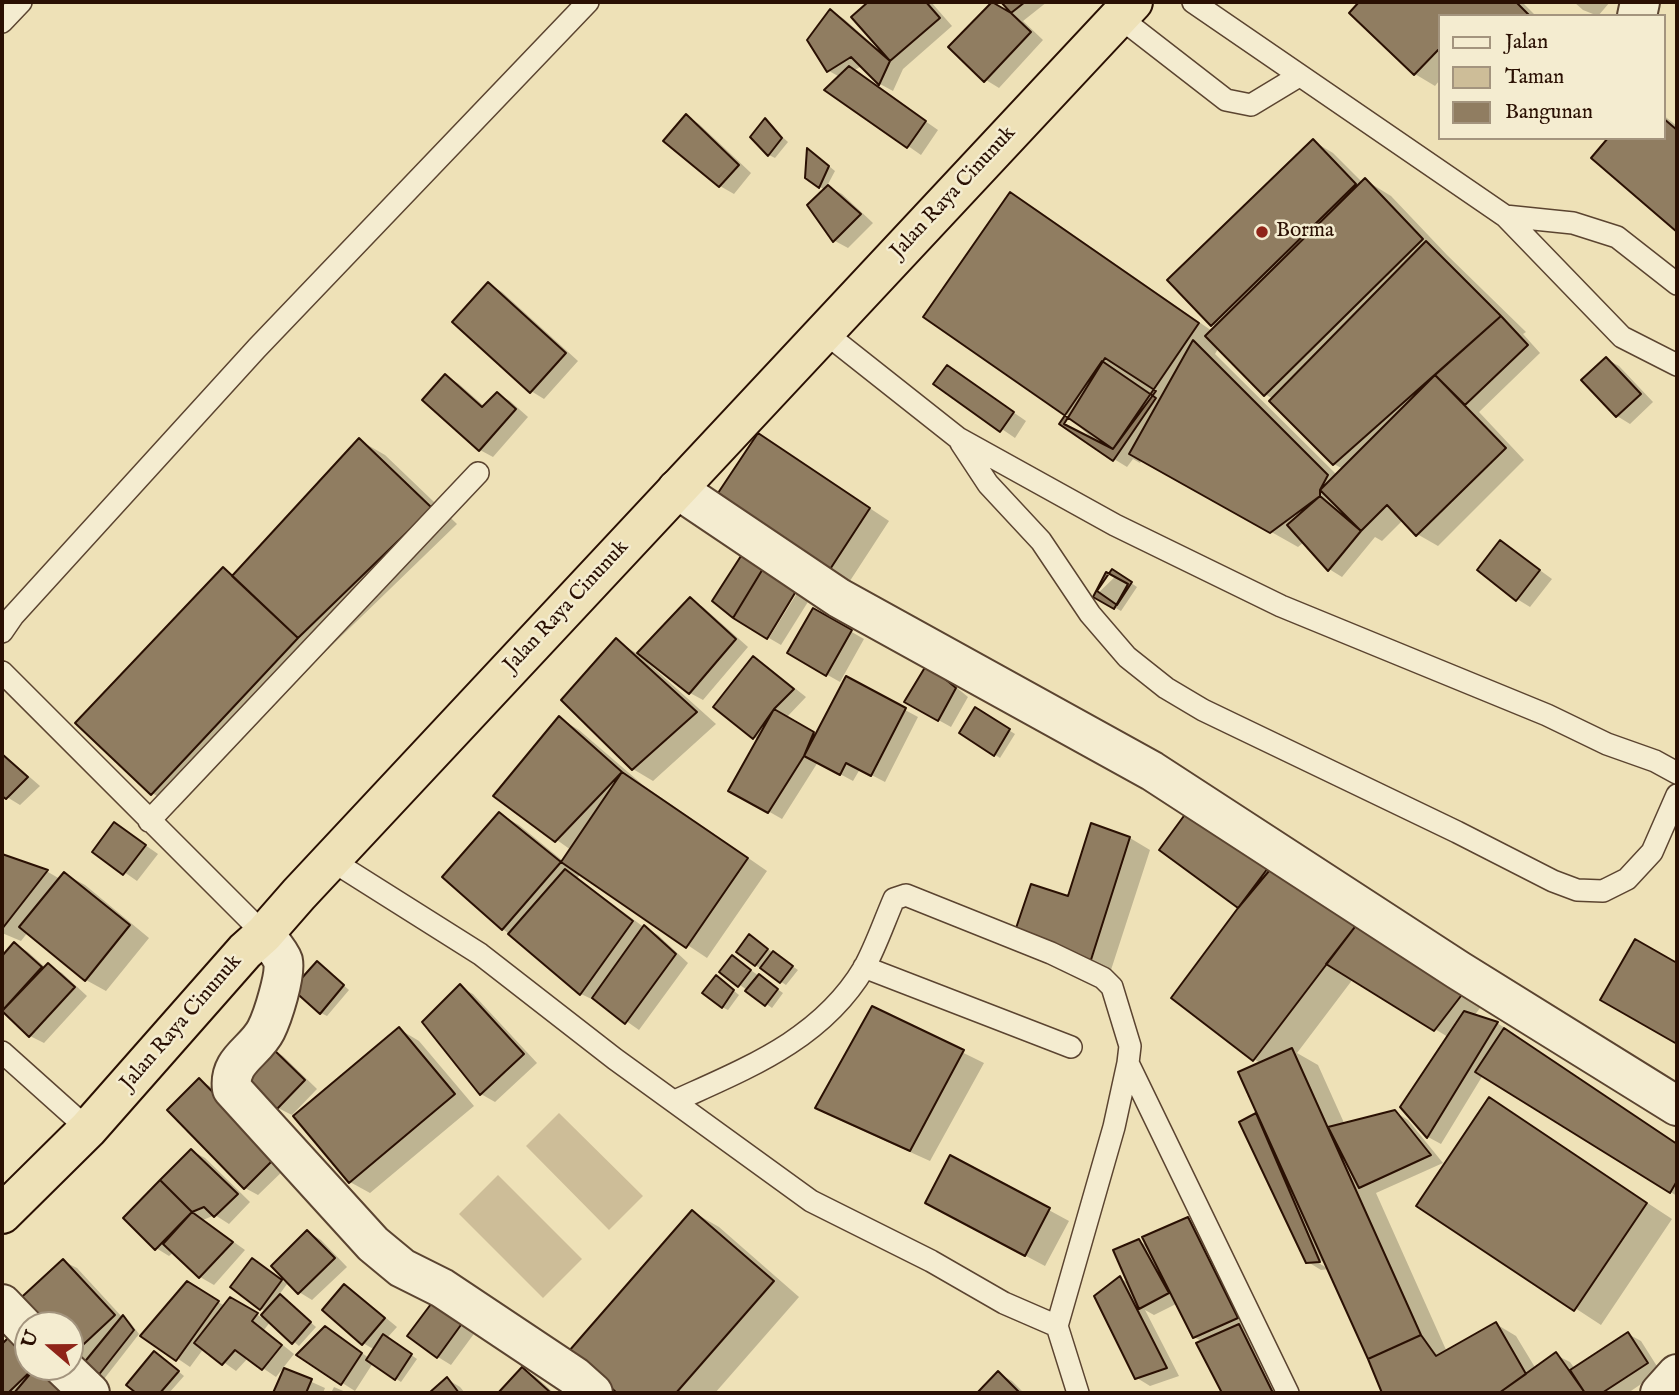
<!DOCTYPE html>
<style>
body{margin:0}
#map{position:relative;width:1679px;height:1395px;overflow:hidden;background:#eee1b7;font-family:"IM FELL English",serif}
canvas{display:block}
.frame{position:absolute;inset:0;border:4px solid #2a1003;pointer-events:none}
.legend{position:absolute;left:1438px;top:14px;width:228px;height:126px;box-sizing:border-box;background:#f4ecd0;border:2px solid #a3947e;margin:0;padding:9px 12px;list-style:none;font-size:21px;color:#2a1003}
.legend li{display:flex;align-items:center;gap:14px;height:35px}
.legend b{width:35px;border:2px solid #a3947e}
.north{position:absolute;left:14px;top:1311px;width:70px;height:70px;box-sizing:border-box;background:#f4ecd0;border:2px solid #a3947e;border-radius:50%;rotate:290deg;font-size:19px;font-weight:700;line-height:28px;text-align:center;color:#2a1003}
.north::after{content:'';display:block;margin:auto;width:24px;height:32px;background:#8f2418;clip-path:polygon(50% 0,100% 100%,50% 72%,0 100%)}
</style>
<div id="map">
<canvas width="1679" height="1395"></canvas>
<div class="frame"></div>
<ul class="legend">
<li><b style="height:9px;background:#f4ecd0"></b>Jalan</li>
<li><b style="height:19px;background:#cdbd98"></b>Taman</li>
<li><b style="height:19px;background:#907d61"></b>Bangunan</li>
</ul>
<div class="north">U</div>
</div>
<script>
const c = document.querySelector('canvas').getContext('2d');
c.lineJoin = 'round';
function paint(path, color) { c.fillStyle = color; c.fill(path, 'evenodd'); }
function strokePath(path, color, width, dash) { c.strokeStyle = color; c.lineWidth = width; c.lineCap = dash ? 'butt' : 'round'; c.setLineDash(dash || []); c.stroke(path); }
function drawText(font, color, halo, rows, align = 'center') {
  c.font = font + ' "IM FELL English",serif'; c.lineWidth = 5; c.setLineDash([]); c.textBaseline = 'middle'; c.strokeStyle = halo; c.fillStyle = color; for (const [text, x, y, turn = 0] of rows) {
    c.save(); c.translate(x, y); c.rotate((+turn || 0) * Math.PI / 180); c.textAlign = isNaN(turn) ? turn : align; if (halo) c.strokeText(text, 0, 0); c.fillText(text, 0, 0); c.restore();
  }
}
paint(new Path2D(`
 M559 1113 643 1196 609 1230 526 1146Z
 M498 1175 582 1259 543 1298 459 1214Z`), '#cdbd98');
paint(new Path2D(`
 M871 2H931L952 26 903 69 893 91 880 84 862 66 853 71 938 130 921 155 826 89 840 77 829 71 831 11 844 19 877 48 879 46 854 17Z
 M1004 2H1047L1023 21 1043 40 999 88 986 80 950 47 993 3 1014 15Z
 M1362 2H1522L1536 16H1439V81L1435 86 1415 74 1352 13Z
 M1574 2H1610L1598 16 1583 10Z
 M1663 115 1677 126V229L1594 158 1663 138Z
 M686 116 699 124 751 173 734 194 720 186 665 141Z
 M765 121 788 142 775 158 769 155Z
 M1313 141 1333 153 1363 183 1365 180 1391 196 1447 255 1526 332 1523 334 1540 353 1479 412 1524 460 1438 546 1417 534 1403 520 1382 541 1375 537 1342 577 1329 569 1304 542 1298 547 1142 459 1140 463 1133 459 1127 467 1114 459 1067 415 1010 194 1036 209 1212 331 1216 327 1212 324ZM1219 347 1265 394 1273 399 1271 401 1334 464 1343 469 1337 475 1215 354Z
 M814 154 835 171 827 186 842 194 873 223 848 248 835 241 809 205 825 190 806 178Z
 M489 284 502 292 578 361 544 399 531 391Z
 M1606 359 1619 366 1653 402 1630 424 1617 416 1583 380Z
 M948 367 1026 421 1015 438 936 384Z
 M446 376 459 384 485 407 497 394 510 401 528 417 493 457 480 450Z
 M359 440 385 455 457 524 324 653 178 808 152 793 223 569 234 576Z
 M778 447 889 521 846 587 826 576Z
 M1501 542 1552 579 1530 607 1517 599Z
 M1118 574 1137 587 1121 611 1095 596Z
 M799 590 811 597 781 645 769 638Z
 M690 599 703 607 748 647 703 700 690 693 650 661 648 663 716 724 653 781 633 769 616 641 638 654Z
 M813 610 864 639 840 682 789 653Z
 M754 658 767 666 806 697 786 718 817 735 846 678 918 717 885 782 860 769 853 781 818 762 782 819 731 790 758 740 716 707Z
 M940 674 968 697 951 727 906 702Z
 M975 709 1015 734 1000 758 961 732Z
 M559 718 579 730 643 785 767 871 707 958 581 874 577 878 645 928 658 935 688 963 639 1030 602 1004 581 994 503 929 499 814 519 825 563 861 571 850 495 796Z
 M2 753 40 786 20 805 2 794Z
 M1189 811 1483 1004 1474 1016 1497 1023 1510 1031 1509 1033 1677 1144V1196L1483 1075 1441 1144 1428 1137 1402 1107 1448 1037 1353 979 1297 1053 1318 1065 1345 1125 1395 1112 1408 1120 1443 1163 1376 1193 1447 1352 1496 1324 1516 1336 1536 1369 1556 1355 1570 1362 1575 1369 1628 1334 1641 1341 1660 1371 1628 1393H1384L1329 1269 1321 1270 1308 1262 1256 1115 1261 1118V1064L1173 998 1241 908 1162 849ZM1313 1256 1327 1264V1268L1312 1259Z
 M115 824 158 854 137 881 94 851Z
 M1092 826 1130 838 1150 850 1110 973 1035 948 1069 898Z
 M2 855 48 872 60 879 65 874 85 885 149 938 106 991 86 980 28 932 21 941 2 933Z
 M755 940 798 970 786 985 755 965Z
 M15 944 28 952 46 968 48 965 62 973 87 996 44 1043 30 1036 2 1009V959Z
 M738 961 783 993 772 1008 722 972Z
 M323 967 349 990 327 1016 321 1013Z
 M722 981 739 995 728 1010 722 1007Z
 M460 987 473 994 537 1063 495 1102 481 1094 424 1022Z
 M872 1008 984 1063 930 1161 837 1119 818 1107Z
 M399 1029 419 1041 474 1106 370 1193 350 1182Z
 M270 1048 283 1056 317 1089 292 1115 278 1108 245 1075Z
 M199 1080 213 1088 288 1166 258 1195 245 1188Z
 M1489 1099 1672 1219 1601 1325 1419 1206Z
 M192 1151 205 1158 250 1202 229 1224 215 1215 203 1220 245 1250 214 1285 200 1277 174 1252 169 1256 156 1248Z
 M951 1157 1069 1221 1045 1266 947 1214Z
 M693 1212 719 1227 799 1297 715 1393H619L571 1351Z
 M1188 1219 1201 1226 1250 1326 1244 1329 1252 1334 1281 1393H1224L1198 1344 1203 1342 1194 1337 1176 1304 1154 1315 1145 1310 1179 1376 1150 1386 1137 1378 1120 1278 1130 1284 1139 1241 1148 1246Z
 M308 1232 321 1240 347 1267 312 1300 299 1292Z
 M63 1261 77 1268 123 1318 129 1321 139 1334 97 1388 70 1364V1325Z
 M258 1263 287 1284 279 1295 316 1327 299 1346 270 1322 264 1330 294 1354 276 1377 248 1358 236 1371 204 1348 190 1367 143 1335 187 1284 225 1306 231 1300 261 1317 266 1312 260 1308Z
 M344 1286 357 1294 397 1327 387 1338 417 1359 401 1382 373 1363 355 1391 298 1355 338 1336 369 1358 375 1350 363 1343Z
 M437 1298 479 1327 451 1365 438 1357Z
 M13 1335 28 1367H51L78 1393H3L2 1346Z
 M161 1357 184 1376 169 1393H139L129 1385Z
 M522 1369 535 1376 554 1393H500Z
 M285 1370 325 1388 323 1393H275Z
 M998 1373 1012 1381 1024 1393H979Z
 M447 1379 460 1387 465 1393H432Z
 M334 1387 348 1393H331Z`), '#0003');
const building = new Path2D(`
 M868 2H926L940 18 890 61 851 17Z
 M992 2 1011 13 1031 32 984 82 948 47Z
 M1001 2H1025L1011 13Z
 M1359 2H1516L1530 16H1439V49L1414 75 1349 13Z
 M830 9 890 61 879 85 851 57 827 72 807 40Z
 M849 66 926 121 907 148 824 90Z
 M686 114 739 165 719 187 663 141Z
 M765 118 782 138 768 156 750 137Z
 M1663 118 1677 130V232L1591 158 1608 138H1663Z
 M1313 139 1356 184 1211 326 1167 280Z
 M807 148 829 166 819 188 805 178Z
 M1365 178 1423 239 1264 396 1205 336Z
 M828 185 861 214 833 242 807 205Z
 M1010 192 1199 323 1113 449 923 317Z
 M1426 241 1501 316 1333 465 1269 401Z
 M488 282 566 353 530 393 452 322Z
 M1501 316 1528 345 1465 405 1435 375Z
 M1193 340 1328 475 1320 490V496L1270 533 1129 454Z
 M1606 357 1641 394 1616 417 1581 380Z
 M1105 358 1156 391 1113 449 1064 424Z
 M1102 361 1156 398 1113 461 1059 424Z
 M947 365 1014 412 1000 432 933 384Z
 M445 374 482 407 497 392 516 409 479 451 422 400Z
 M1435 375 1506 448 1416 536 1387 505 1361 531 1320 490Z
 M758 433 870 508 825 577 712 502Z
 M359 438 432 508 298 638 232 576Z
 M1320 496 1361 531 1328 571 1287 525Z
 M1500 540 1540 570 1516 601 1477 570Z
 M741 556 764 567 733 618 712 601Z
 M223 567 298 638 151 795 75 723Z
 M764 567 798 588 767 639 733 618Z
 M1112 569 1132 582 1117 605 1097 591Z
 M1106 572 1128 584 1114 609 1093 597Z
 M690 597 736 639 689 694 637 653Z
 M813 608 852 630 826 676 787 653Z
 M616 638 697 712 632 770 561 700Z
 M753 656 794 689 774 709 753 739 713 707Z
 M927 664 956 688 938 721 904 702Z
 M846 676 906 708 871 776 846 763 840 775 804 756Z
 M975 707 1010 729 994 756 959 733Z
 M774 709 814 732 804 756 768 813 728 791Z
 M559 716 622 772 555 842 493 796Z
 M2 754 28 777 6 799 2 796Z
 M622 772 748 858 686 948 561 862Z
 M1189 809 1268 868 1238 908 1159 850Z
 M499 812 561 862 502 930 442 877Z
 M114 822 146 845 123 875 92 852Z
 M1091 823 1130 837 1090 963 1013 937 1031 884 1068 896Z
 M2 854 48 870 2 929Z
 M1274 865 1361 919 1253 1061 1171 998 1238 908Z
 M565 869 633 921 580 995 508 934Z
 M64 872 130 925 85 981 19 927Z
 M1361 919 1464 992 1434 1031 1326 964Z
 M644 925 676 954 625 1024 592 998Z
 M749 934 768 949 755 966 736 952Z
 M1635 939 1677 963V1044L1600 1000Z
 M14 942 42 967 2 1011V956Z
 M773 951 793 966 780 983 760 968Z
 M732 955 751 970 738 987 719 972Z
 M317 961 344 985 320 1014 292 989Z
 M48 963 75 987 29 1037 2 1011Z
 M759 974 778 989 765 1006 745 991Z
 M716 975 734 990 722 1008 702 993Z
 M460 984 524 1054 480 1095 422 1022Z
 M872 1006 964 1050 910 1151 815 1108Z
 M1464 1011 1498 1022 1427 1138 1400 1107Z
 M399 1027 455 1094 349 1183 293 1116Z
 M1504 1028 1677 1144V1181L1670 1193 1475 1072Z
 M270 1046 305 1080 277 1109 242 1075Z
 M1292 1048 1421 1335 1368 1359 1238 1072Z
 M199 1078 276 1157 244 1189 167 1110Z
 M1489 1097 1647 1203 1574 1311 1416 1206Z
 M1395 1110 1431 1155 1359 1188 1328 1127Z
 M1256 1113 1320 1262 1306 1263 1239 1122Z
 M191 1149 238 1194 214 1217 204 1207 192 1212 160 1180Z
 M950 1155 1050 1208 1025 1256 925 1203Z
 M160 1180 192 1212 155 1250 123 1218Z
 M692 1210 774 1281 676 1393H617L569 1351Z
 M192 1212 233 1242 199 1278 163 1244Z
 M1188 1217 1238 1318 1193 1338 1142 1237Z
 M307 1230 335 1258 298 1294 271 1266Z
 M1139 1239 1169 1293 1139 1309 1113 1250Z
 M252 1258 282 1280 260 1310 230 1287Z
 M63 1259 115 1315 70 1357V1325H30L12 1306Z
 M1120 1276 1167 1368 1135 1379 1094 1296Z
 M187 1281 219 1301 176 1361 140 1336Z
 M344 1284 385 1318 362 1345 322 1310Z
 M280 1294 311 1322 292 1344 261 1315Z
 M437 1296 466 1318 437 1358 407 1336Z
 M230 1297 258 1313 252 1321 282 1345 262 1370 235 1350 222 1365 194 1343Z
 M123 1315 134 1330 90 1386 78 1370Z
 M1496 1322 1526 1374 1499 1393H1382L1368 1359 1421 1335 1436 1356Z
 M1239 1324 1273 1393H1222L1196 1343Z
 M325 1326 362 1353 341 1385 296 1355Z
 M1628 1332 1648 1363 1602 1393H1585L1570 1370Z
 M13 1333 28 1349V1367H35L8 1393H2V1344Z
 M383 1334 412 1354 395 1380 366 1360Z
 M154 1351 179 1371 160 1393H136L126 1385Z
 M1556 1352 1585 1393H1499Z
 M36 1367H46L74 1393H14Z
 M522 1367 551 1393H498Z
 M284 1368 312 1379 306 1393H273Z
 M998 1371 1020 1393H977Z
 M447 1377 459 1393H429Z`);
paint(building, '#907d61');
strokePath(building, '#2a1003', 2);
const lane = new Path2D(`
 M1193 2 1505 216 1622 337 1677 365
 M1119 17 1226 100 1251 105 1299 76
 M2 22 21 2
 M1505 216 1573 223 1617 237 1677 284
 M824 332 958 438 1115 525 1281 606 1547 715 1607 744 1655 761 1677 773
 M961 443 988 484 1041 541 1090 614 1127 657 1166 688 1203 710 1457 832 1553 881 1577 890 1603 891 1627 879 1652 852 1677 795
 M2 632 13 616 257 348 588 2
 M2 672 264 934
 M149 821 478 473
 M331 860 480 954 615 1059 811 1201 931 1261 1004 1303 1057 1326
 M864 967 1071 1047
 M2 1052 88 1129
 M1128 1063 1288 1393
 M675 1101C747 1068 821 1040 864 968 876 946 884 922 894 899L906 895 1051 953 1103 978 1112 987 1130 1046 1128 1063 1114 1127 1057 1326 1078 1393`);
const street = new Path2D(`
 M1637 16 1640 2
 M677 489 839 598 1152 771 1458 970 1677 1106
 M264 934C270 942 280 952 283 961 286 975 273 1016 266 1030 255 1052 228 1060 232 1089L373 1244 402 1268 442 1288 574 1376 593 1393
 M2 1304 28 1331
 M63 1367 90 1393
 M1660 1393 1677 1374`);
const highway = new Path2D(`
 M2 1214 88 1129 245 951 264 934 299 894 1133 2`);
strokePath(lane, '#5b4430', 24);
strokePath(street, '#5b4430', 42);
strokePath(highway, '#2a1003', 42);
strokePath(lane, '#f4ecd0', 21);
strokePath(street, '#f4ecd0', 38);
strokePath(highway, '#eee1b7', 38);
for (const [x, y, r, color] of [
 [1262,232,7,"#8f2418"]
]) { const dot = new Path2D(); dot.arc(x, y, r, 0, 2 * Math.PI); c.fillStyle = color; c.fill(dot); strokePath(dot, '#f4ecd0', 2.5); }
drawText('21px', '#2a1003', '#f4ecd0', [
 ["Jalan Raya Cinunuk",954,193,-47],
 ["Jalan Raya Cinunuk",567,607,-47],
 ["Jalan Raya Cinunuk",182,1023,-49]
]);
drawText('21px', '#2a1003', '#f4ecd0', [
 ["Borma",1276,232]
], 'left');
</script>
